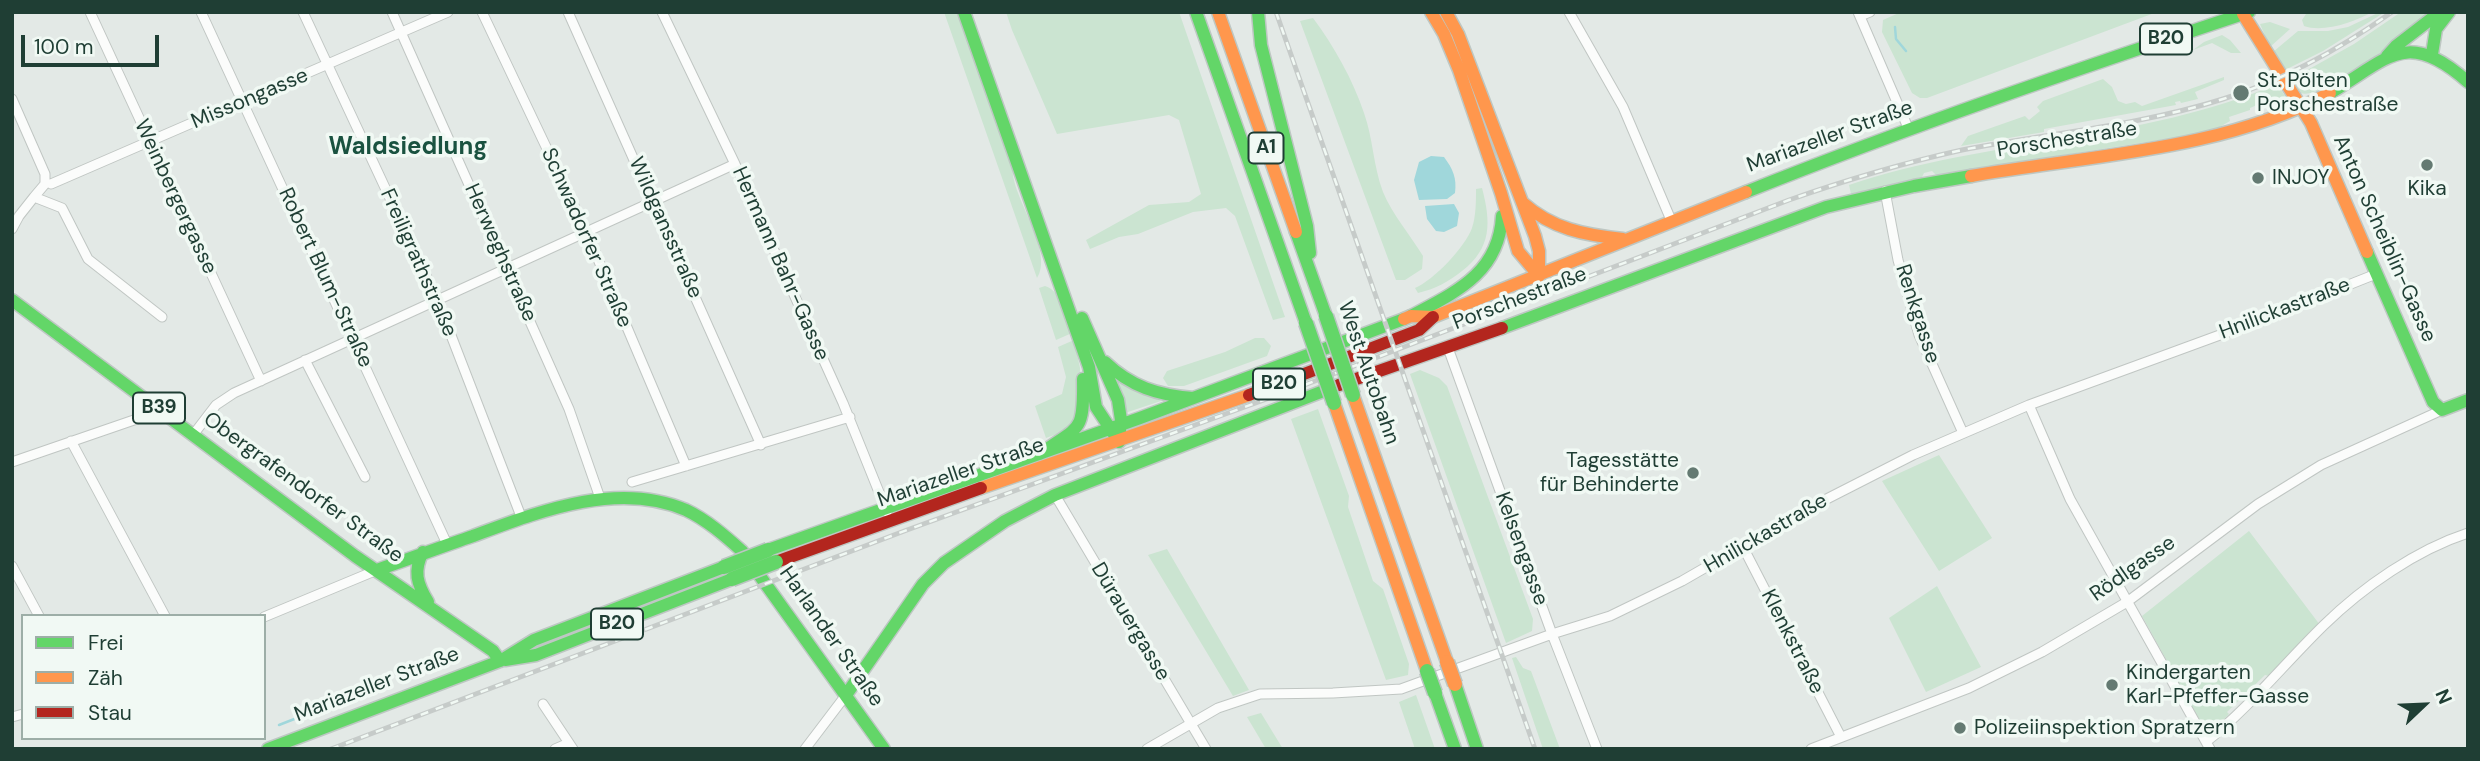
<!DOCTYPE html>
<meta charset="utf-8">
<style>
body{margin:0}
#map{position:relative;width:2480px;height:761px;overflow:hidden;background:#e3e9e6;font-family:"DM Sans",sans-serif}
canvas{display:block}
.frame{position:absolute;inset:0;border:14px solid #1f3e34;pointer-events:none}
.legend{position:absolute;left:21px;top:614px;width:245px;height:126px;box-sizing:border-box;background:#f1f9f4;border:2px solid #9daea7;margin:0;padding:9px 12px;list-style:none;font-size:21px;color:#1f3e34}
.legend li{display:flex;align-items:center;gap:14px;height:35px}
.legend b{width:35px;border:2px solid #9daea7}
.north{position:absolute;left:2389px;top:670px;width:70px;height:70px;-webkit-text-stroke:5px #f1f9f4;paint-order:stroke;rotate:67deg;font-size:19px;font-weight:700;line-height:28px;text-align:center;color:#1f3e34}
.north::after{content:'';display:block;margin:auto;width:24px;height:32px;background:#1f3e34;clip-path:polygon(50% 0,100% 100%,50% 72%,0 100%)}
.scale{position:absolute;left:21px;top:35px;width:138px;height:32px;box-sizing:border-box;border:4px solid #1f3e34;border-top:0;padding-left:9px;font-size:21px;line-height:24px;white-space:nowrap;color:#1f3e34;-webkit-text-stroke:5px #f1f9f4;paint-order:stroke}
</style>
<div id="map">
<canvas width="2480" height="761"></canvas>
<div class="frame"></div>
<ul class="legend">
<li><b style="height:9px;background:#63d668"></b>Frei</li>
<li><b style="height:9px;background:#ff974d"></b>Zäh</li>
<li><b style="height:9px;background:#b3261e"></b>Stau</li>
</ul>
<div class="north">N</div>
<div class="scale">100 m</div>
</div>
<script>
const c = document.querySelector('canvas').getContext('2d');
c.lineJoin = 'round';
function paint(path, color) { c.fillStyle = color; c.fill(path, 'evenodd'); }
function strokePath(path, color, width, dash) { c.strokeStyle = color; c.lineWidth = width; c.lineCap = dash ? 'butt' : 'round'; c.setLineDash(dash || []); c.stroke(path); }
function drawText(font, color, halo, rows, align = 'center') {
  c.font = font + ' "DM Sans",sans-serif'; c.lineWidth = 7; c.setLineDash([]); c.textBaseline = 'middle'; c.strokeStyle = halo; c.fillStyle = color; for (const [text, x, y, turn = 0] of rows) {
    c.save(); c.translate(x, y); c.rotate((+turn || 0) * Math.PI / 180); c.textAlign = isNaN(turn) ? turn : align; if (halo) c.strokeText(text, 0, 0); c.fillText(text, 0, 0); c.restore();
  }
}
paint(new Path2D(`
 M944 12H961L1013 159C1013 166 1012 174 1014 180 1019 205 1053 255 1037 278Z
 M1006 12H1179L1285 317 1273 320 1235 216 1226 208 1193 212 1138 234 1119 237 1090 249 1086 240 1149 205 1189 202 1201 194 1179 120 1169 115 1057 134 1012 30Z
 M1901 12H2157L1927 98H1920L1912 93 1882 32 1883 20Z
 M2310 12H2372C2355 22 2323 33 2304 26L2302 20 2306 14Z
 M2380 12H2385L2323 51 2289 68 2286 69 2273 52 2298 31H2328L2348 27Z
 M2401 12H2434C2415 28 2321 102 2301 93L2293 78 2354 44Z
 M1313 18C1334 46 1353 80 1364 113 1373 138 1373 165 1383 192 1392 214 1411 236 1423 256L1422 269 1405 280H1396L1300 21Z
 M2270 22 2290 29 2270 47 2260 24Z
 M2222 35 2230 40 2241 53H2231L2212 43 2193 50 2204 42Z
 M2224 77V80L2195 92 2198 99 2181 103 2180 101 2175 102 2176 105 2044 129V132L1961 146 1968 136 2025 116 2029 120 2040 111 2037 107 2043 101 2103 79 2112 87 2118 101 2126 104 2135 102 2142 106Z
 M2277 84 2285 96 2284 98 2259 107 2257 105 2250 108V110L2229 117 2230 121 2218 128 2185 136 1936 175 1932 171 1924 173 1922 177 1851 194 1849 185C1988 138 2141 142 2277 84Z
 M1482 188C1491 222 1492 248 1462 271 1448 282 1435 289 1418 293L1415 288C1434 280 1465 247 1472 228 1476 216 1476 202 1476 189Z
 M1045 286C1063 292 1066 317 1072 333L1056 340 1039 288Z
 M1255 338H1264L1271 346 1267 356 1184 386H1168L1163 378 1167 371 1225 352Z
 M1074 340 1080 368 1079 415 1065 431 1046 438 1035 406 1062 394 1066 377 1058 347Z
 M1107 370 1161 401 1125 413Z
 M1420 370 1439 378 1447 386 1533 619 1532 631 1506 643 1410 374Z
 M1318 409 1349 496 1348 507 1373 581 1383 589 1409 664 1408 675 1386 680 1291 419Z
 M1939 455 1992 538 1939 571 1882 481Z
 M2249 531 2320 625 2269 676 2265 675 2227 712 2229 714 2215 729 2205 730 2142 616Z
 M1167 549 1249 690 1233 696 1148 555Z
 M1937 586 1981 667 1926 692 1889 618Z
 M1516 657 1523 668 1531 671 1560 749H1543L1512 658Z
 M1416 695 1435 749H1415L1399 702Z
 M1261 713 1283 749H1266L1247 717Z`), '#cbe4d1');
paint(new Path2D(`
 M1431 156 1444 157C1453 169 1457 178 1455 193L1447 199 1419 200 1414 180 1419 162Z
 M1454 204 1459 213 1457 226 1444 232 1436 231 1427 219 1425 206Z`), '#a0d7db');
strokePath(new Path2D(`
 M1895 27 1896 39 1906 51
 M279 725 307 714`), '#a0d7db', 2.5);
const street = new Path2D(`
 M90 12 261 381
 M201 12 447 544
 M303 12 437 299 522 519
 M392 12 569 409 600 498
 M482 12 586 231 686 466
 M568 12 761 445
 M662 12 735 164 843 403 887 512
 M1569 12 1623 107 1671 220
 M1858 12 1909 130
 M1860 16 1870 12
 M12 99 45 174V184L34 197
 M51 184 448 12
 M1885 191 1898 260 1919 335 1963 433
 M12 229 19 216 34 197 62 208 88 259 162 317
 M1448 348 1552 634 1597 749
 M305 360 365 477
 M2029 405 2070 499 2210 749
 M193 435 216 405 234 393 735 164
 M71 441 165 616
 M12 462 163 410
 M632 482 850 417
 M1055 495 1206 749
 M1743 547 1841 737
 M12 566 39 616
 M264 617 377 570
 M543 704 573 749
 M12 717 23 714
 M2206 742C2250 707 2284 664 2324 625 2363 587 2416 550 2468 533
 M555 749 569 743
 M805 749 846 695
 M1147 749 1218 708 1260 694 1333 693 1401 689 1552 634 1610 616 1682 581 1807 509 1913 455 2029 405 2258 321 2376 274
 M1811 749 1969 688 2042 652 2127 602 2258 504 2321 465 2442 410`);
const fast = new Path2D(`
 M964 12 1089 367 1096 407 1119 442
 M1196 12 1306 323
 M1258 12 1261 45 1307 226 1310 253
 M2432 54 2436 29 2449 12
 M2387 56 2396 46 2440 12
 M2330 93C2388 59 2406 27 2468 82
 M1746 192C1911 126 2080 68 2249 12
 M1296 232 1326 316
 M2367 252 2433 402 2442 410 2468 400
 M12 300 355 556 493 651 500 661
 M1411 316C1456 292 1499 273 1502 216
 M1082 318 1118 400 1121 420 1119 442
 M1502 328 1826 207 1914 186 1971 176
 M1105 362C1131 387 1158 395 1193 398
 M1040 454C1080 425 1084 434 1083 379
 M768 550 1140 418 1404 319
 M423 552C413 571 417 584 428 602
 M377 570C409 559 441 547 473 536 538 512 617 480 686 510 707 520 725 536 742 551L884 749
 M505 660 536 655 732 579
 M1455 684 1477 749
 M1435 693 1455 749
 M846 695 923 584 944 563 1005 521 1055 495 1339 385
 M268 749 500 661 534 640 724 567`);
const slow = new Path2D(`
 M1218 12 1296 232
 M1431 12 1444 34 1459 70 1501 193 1518 251 1539 276
 M1446 12 1458 34 1535 236 1539 251V276
 M2243 14 2311 123 2367 252
 M1971 176C2091 155 2220 151 2330 93
 M1523 203C1552 229 1585 235 1623 239
 M1404 319 1411 316 1433 317 1746 192
 M1353 395 1447 662
 M1334 403 1427 671
 M981 488 1249 395`);
const jam = new Path2D(`
 M1339 385 1502 328
 M1249 395 1419 330 1433 317
 M776 562 981 488`);
strokePath(street, '#c0c6c3', 11);
strokePath(fast, '#bec7c3', 15);
strokePath(slow, '#bec7c3', 15);
strokePath(jam, '#bec7c3', 15);
strokePath(street, '#fbfcfb', 9);
strokePath(fast, '#63d668', 12);
strokePath(slow, '#ff974d', 12);
strokePath(jam, '#b3261e', 12);
const rail = new Path2D(`
 M1276 12 1535 749
 M331 749 907 530 1294 389 1789 200C1846 180 1903 163 1962 150 2049 133 2138 126 2223 99 2284 80 2340 49 2392 12`);
strokePath(rail, '#c6cbc9', 5);
strokePath(rail, '#f1f9f4', 2.5, [8]);
const fastBridge = new Path2D(`
 M1326 316 1353 395
 M1306 323 1334 403
 M724 567 768 550
 M732 579 776 562
 M1427 671 1435 693`);
const slowBridge = new Path2D(`
 M1447 662 1455 684`);
strokePath(fastBridge, '#bbc5c2', 17, []);
strokePath(slowBridge, '#bbc5c2', 17, []);
strokePath(fastBridge, '#63d668', 14);
strokePath(slowBridge, '#ff974d', 14);
for (const [x, y, r, color] of [
 [2241,93,9,"#647a72"],
 [2427,165,7,"#647a72"],
 [2258,178,7,"#647a72"],
 [1693,473,7,"#647a72"],
 [2112,685,7,"#647a72"],
 [1960,728,7,"#647a72"]
]) { const dot = new Path2D(); dot.arc(x, y, r, 0, 2 * Math.PI); c.fillStyle = color; c.fill(dot); strokePath(dot, '#f1f9f4', 2.5); }
for (const [x, y, w] of [
 [2166,39,52],
 [1266,148,35],
 [1279,384,52],
 [159,408,52],
 [617,624,52]
]) { const box = new Path2D(); box.roundRect(x - w / 2, y - 15.5, w, 31, 5); c.fillStyle = '#f1f9f4'; c.fill(box); strokePath(box, '#1f3e34', 2); }
drawText('bold 19px', '#1f3e34', null, [
 ["B20",2166,39],
 ["A1",1266,148],
 ["B20",1279,384],
 ["B39",159,408],
 ["B20",617,624]
]);
drawText('21px', '#1f3e34', '#f1f9f4', [
 ["St. Pölten",2257,81],
 ["Porschestraße",2257,105],
 ["INJOY",2272,178],
 ["Kika",2427,189,"center"],
 ["Tagesstätte",1679,461,"right"],
 ["für Behinderte",1679,485,"right"],
 ["Kindergarten",2126,673],
 ["Karl-Pfeffer-Gasse",2126,697],
 ["Polizeiinspektion Spratzern",1974,728]
], 'left');
drawText('21px', '#1f3e34', '#f1f9f4', [
 ["Missongasse",250,99,-23],
 ["Mariazeller Straße",1830,137,-20],
 ["Porschestraße",2067,140,-9],
 ["Weinbergergasse",175,197,65],
 ["Wildgansstraße",665,228,66],
 ["Schwadorfer Straße",586,238,66],
 ["Anton Scheiblin-Gasse",2384,239,66],
 ["Herweghstraße",500,253,66],
 ["Freiligrathstraße",418,263,66],
 ["Hermann Bahr-Gasse",780,264,66],
 ["Robert Blum-Straße",325,278,65],
 ["Porschestraße",1520,299,-21],
 ["Hnilickastraße",2285,309,-21],
 ["Renkgasse",1917,314,72],
 ["West Autobahn",1368,373,71],
 ["Mariazeller Straße",961,473,-19],
 ["Obergrafendorfer Straße",303,488,36],
 ["Hnilickastraße",1766,534,-30],
 ["Kelsengasse",1521,549,70],
 ["Rödlgasse",2133,569,-35],
 ["Dürauergasse",1130,622,59],
 ["Harlander Straße",831,637,55],
 ["Klenkstraße",1792,642,63],
 ["Mariazeller Straße",377,685,-21]
]);
drawText('bold 24px', '#1a5240', '#f1f9f4', [
 ["Waldsiedlung",408,148]
]);
</script>
